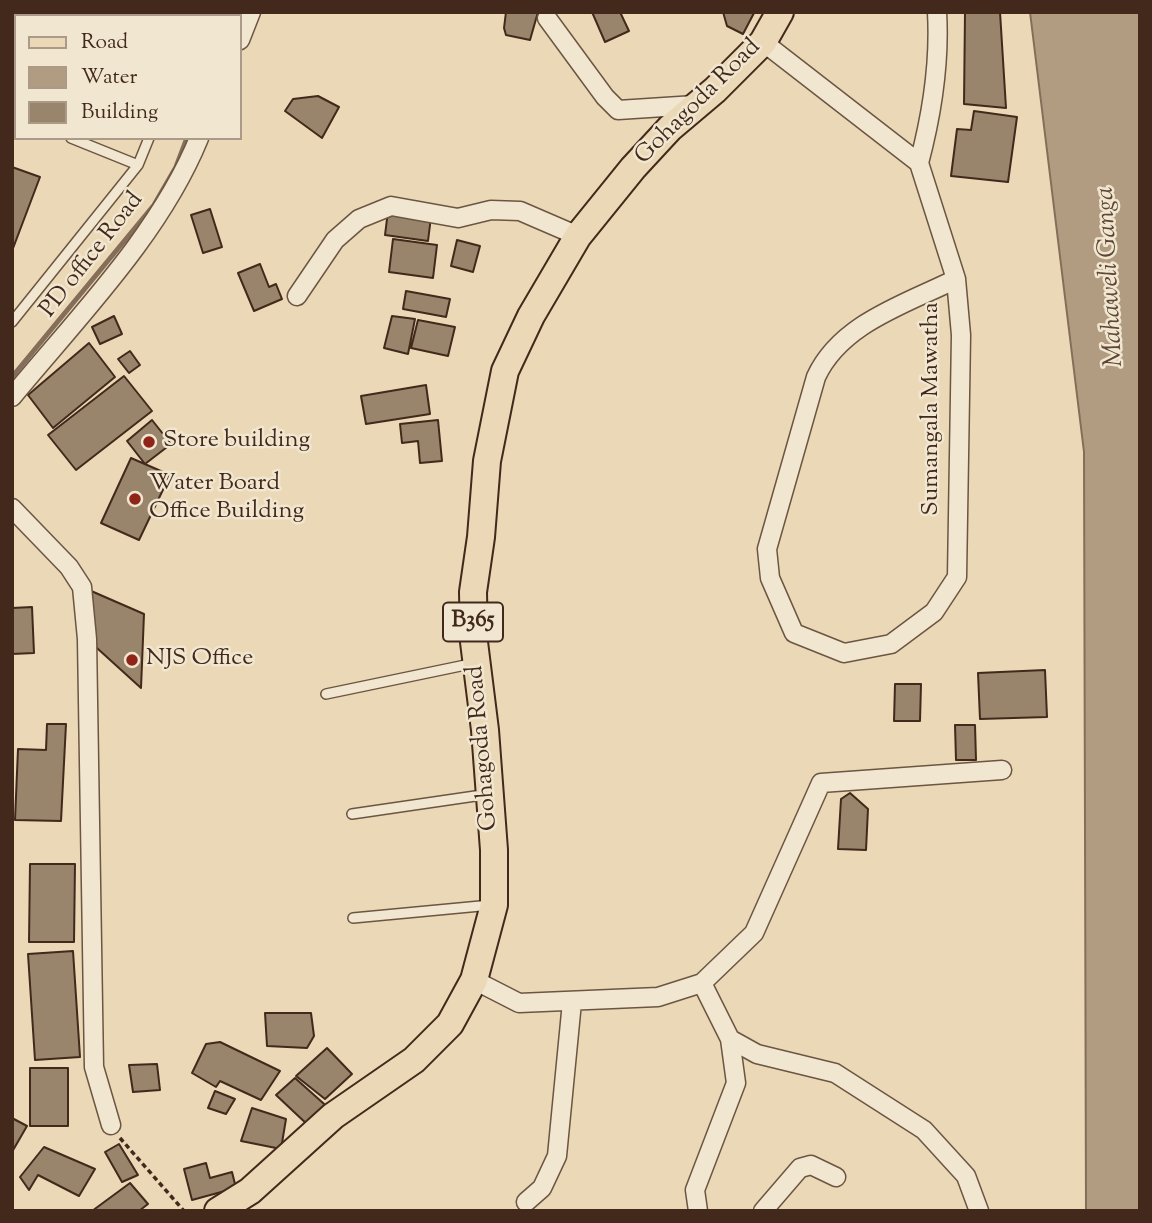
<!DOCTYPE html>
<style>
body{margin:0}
#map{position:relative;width:1152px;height:1223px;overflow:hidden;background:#ead8b6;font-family:"Sorts Mill Goudy",serif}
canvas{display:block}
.frame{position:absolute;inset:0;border:14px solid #42291c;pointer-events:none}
.legend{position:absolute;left:14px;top:14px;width:228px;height:126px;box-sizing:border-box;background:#f1e6d0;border:2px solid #ab9a88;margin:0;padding:9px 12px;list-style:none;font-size:21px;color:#42291c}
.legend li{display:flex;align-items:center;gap:14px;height:35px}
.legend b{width:35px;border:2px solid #ab9a88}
</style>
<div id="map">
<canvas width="1152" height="1223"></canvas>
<div class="frame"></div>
<ul class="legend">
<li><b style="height:9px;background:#ead8b6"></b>Road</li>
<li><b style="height:19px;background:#b19c82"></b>Water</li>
<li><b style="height:19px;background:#99846c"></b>Building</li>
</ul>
</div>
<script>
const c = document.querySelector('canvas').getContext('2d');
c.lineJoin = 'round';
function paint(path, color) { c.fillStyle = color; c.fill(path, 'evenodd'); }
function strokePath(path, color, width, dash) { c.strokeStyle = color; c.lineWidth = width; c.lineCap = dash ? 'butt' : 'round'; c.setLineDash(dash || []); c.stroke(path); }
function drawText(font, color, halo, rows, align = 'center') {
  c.font = font + ' "Sorts Mill Goudy",serif'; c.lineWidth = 5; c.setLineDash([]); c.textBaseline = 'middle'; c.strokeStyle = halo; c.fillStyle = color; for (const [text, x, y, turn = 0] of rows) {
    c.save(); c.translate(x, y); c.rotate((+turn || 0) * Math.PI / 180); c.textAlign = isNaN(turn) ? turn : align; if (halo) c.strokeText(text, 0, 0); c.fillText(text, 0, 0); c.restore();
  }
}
const water = new Path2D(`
 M1030 12H1140V1211H1086L1084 452Z`);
paint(water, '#b19c82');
strokePath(water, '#856e59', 2);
strokePath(new Path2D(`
 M234 16 235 12
 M12 377 154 205 176 167 187 138`), '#856e59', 5);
const building = new Path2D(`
 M506 12H538L530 40 506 35 504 28Z
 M592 12H620L629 31 605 42Z
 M723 12H754V13L743 34 727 26Z
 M965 12H1000L1006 108 964 104Z
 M318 96 339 107 322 138 285 111 293 99Z
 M974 111 1017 117 1008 182 951 176 957 129 971 130Z
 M12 167 40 177 12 251Z
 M210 209 222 247 203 253 191 215Z
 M388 211 431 217 428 241 385 235Z
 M393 239 437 245 433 278 389 272Z
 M457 240 480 246 473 272 451 266Z
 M260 264 269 287 276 284 282 299 254 311 238 273Z
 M406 291 450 299 446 317 403 309Z
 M114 316 122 334 100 344 92 327Z
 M392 316 415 319 408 354 384 348Z
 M418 320 455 327 448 356 411 348Z
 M89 343 115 377 53 428 28 395Z
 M130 351 140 365 129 373 118 359Z
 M124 376 152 411 76 470 48 435Z
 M426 385 430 414 366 424 361 396Z
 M152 420 171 444 145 464 127 441Z
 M438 420 442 461 420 463 418 441 402 443 400 424Z
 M131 458 170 475 139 540 101 523Z
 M82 587 144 614 141 688 87 639Z
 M32 607 34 653 12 654V608Z
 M1045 670 1047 717 980 719 978 673Z
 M895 684H921L920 721H894Z
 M47 724H66L61 821 15 820 18 749 46 750Z
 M955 725H975L976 760H956Z
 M850 793 868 809 866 850 838 849 841 799Z
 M30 864H75L74 942H29Z
 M73 951 80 1057 35 1060 28 954Z
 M265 1013H311L314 1036 307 1048 267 1046Z
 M220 1042 280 1071 261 1100 220 1081 216 1087 192 1073 206 1044Z
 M327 1048 352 1074 325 1099 296 1076Z
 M157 1064 160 1090 133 1092 129 1065Z
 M30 1068H68V1126H30Z
 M295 1078 332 1111 310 1127 276 1095Z
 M215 1091 235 1099 226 1114 208 1108Z
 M252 1108 286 1119 281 1149 241 1141Z
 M12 1118 27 1126 12 1152Z
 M119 1144 138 1175 122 1182 105 1152Z
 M44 1147 95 1169 79 1196 38 1175 29 1190 20 1177Z
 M206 1163 210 1178 232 1172 236 1188 192 1200 184 1169Z
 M130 1183 148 1204 139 1211H92Z`);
paint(building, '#99846c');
strokePath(building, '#42291c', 2);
const service = new Path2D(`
 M197 16 198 12
 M12 115 16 116
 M71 138 138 165
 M12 322 138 165 149 138
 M326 694 475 663
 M352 814 489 794
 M353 918 491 905`);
const minor = new Path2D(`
 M547 18 605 97 618 110 695 105
 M240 40 251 12
 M763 42 919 163 956 279 961 335 957 577 934 612 891 644 844 653 794 633 770 578 767 549 816 377C841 323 906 304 956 279
 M919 163C932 114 940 63 937 12
 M297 296 335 240 359 219 391 206 458 218 491 210 520 211 578 236
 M12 397C78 317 160 234 199 138
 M12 508 69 567 82 587 87 639 94 1067 111 1125
 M474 980 519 1003 658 997 702 983 754 933 821 783 1002 770
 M702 983 730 1039 757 1054 835 1073 924 1130 966 1176 979 1211
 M526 1202 542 1188 557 1156 572 1002
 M698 1211 695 1190 736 1083 730 1039
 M763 1211 800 1168 811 1165 836 1177`);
const primary = new Path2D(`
 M218 1211 250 1191 333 1116 414 1060 450 1024 474 980 494 905V850L485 730 474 642 473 592 481 537 487 461 505 371 531 316 578 236 633 168 670 128 715 90 763 42 780 12`);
strokePath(service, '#6c5542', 12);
strokePath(minor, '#6c5542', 21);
strokePath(primary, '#42291c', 30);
strokePath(new Path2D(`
 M120 1138 184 1211`), '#42291c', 3.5, [5, 3.5]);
strokePath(service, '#f1e6d0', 9);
strokePath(minor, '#f1e6d0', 18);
strokePath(primary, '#ead8b6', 26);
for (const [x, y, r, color] of [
 [149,442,7,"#8f2418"],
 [135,499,7,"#8f2418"],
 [132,660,7,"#8f2418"]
]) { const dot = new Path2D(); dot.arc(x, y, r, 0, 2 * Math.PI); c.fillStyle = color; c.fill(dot); strokePath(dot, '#f1e6d0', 2.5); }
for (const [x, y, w] of [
 [473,622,60]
]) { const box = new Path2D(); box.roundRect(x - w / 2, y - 19.5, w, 39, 5); c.fillStyle = '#f1e6d0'; c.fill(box); strokePath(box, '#42291c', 2); }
drawText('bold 23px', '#42291c', null, [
 ["B365",473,622]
]);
drawText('24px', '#42291c', '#f1e6d0', [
 ["Gohagoda Road",699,103,-45],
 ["PD office Road",93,256,-52],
 ["Sumangala Mawatha",933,409,-90],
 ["Gohagoda Road",484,748,-95]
]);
drawText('24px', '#42291c', '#f1e6d0', [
 ["Store building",163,442],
 ["Water Board",149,485],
 ["Office Building",149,513],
 ["NJS Office",146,660]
], 'left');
drawText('italic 26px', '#5e4636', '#f1e6d0', [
 ["Mahaweli Ganga",1112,277,-93]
]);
</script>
